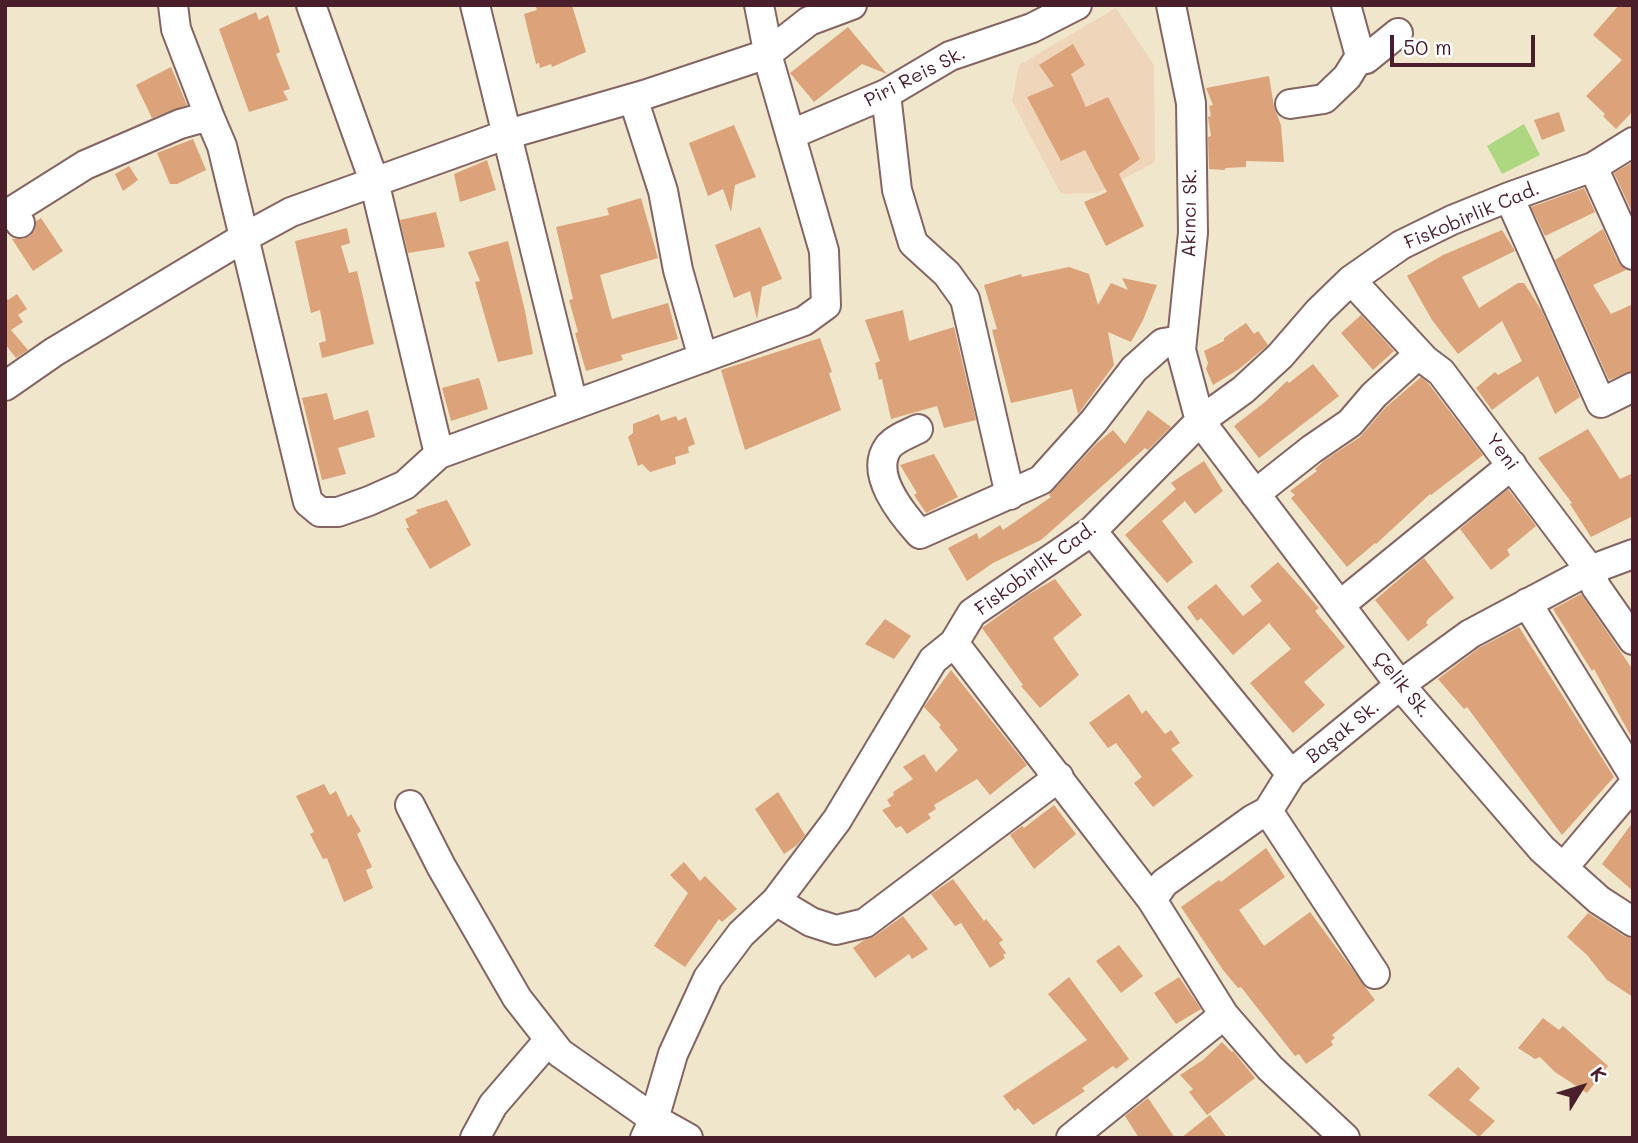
<!DOCTYPE html>
<meta charset="utf-8">
<style>
body{margin:0}
#map{position:relative;width:1638px;height:1143px;overflow:hidden;background:#efe6cb;font-family:Mali,sans-serif}
canvas{display:block}
.frame{position:absolute;inset:0;border:7px solid #4a1f2b;pointer-events:none}
.north{position:absolute;left:1547px;top:1052px;width:70px;height:70px;-webkit-text-stroke:5px #fff;paint-order:stroke;rotate:52deg;font-size:19px;font-weight:700;line-height:28px;text-align:center;color:#4a1f2b}
.north::after{content:'';display:block;margin:auto;width:24px;height:32px;background:#4a1f2b;clip-path:polygon(50% 0,100% 100%,50% 72%,0 100%)}
.scale{position:absolute;left:1390px;top:35px;width:145px;height:32px;box-sizing:border-box;border:4px solid #4a1f2b;border-top:0;padding-left:9px;font-size:21px;line-height:24px;white-space:nowrap;color:#4a1f2b;-webkit-text-stroke:5px #fff;paint-order:stroke}
</style>
<div id="map">
<canvas width="1638" height="1143"></canvas>
<div class="frame"></div>
<div class="north">K</div>
<div class="scale">50 m</div>
</div>
<script>
const c = document.querySelector('canvas').getContext('2d');
c.lineJoin = 'round';
function paint(path, color) { c.fillStyle = color; c.fill(path, 'evenodd'); }
function strokePath(path, color, width, dash) { c.strokeStyle = color; c.lineWidth = width; c.lineCap = dash ? 'butt' : 'round'; c.setLineDash(dash || []); c.stroke(path); }
function drawText(font, color, halo, rows, align = 'center') {
  c.font = font + ' Mali,sans-serif'; c.lineWidth = 5; c.setLineDash([]); c.textBaseline = 'middle'; c.strokeStyle = halo; c.fillStyle = color; for (const [text, x, y, turn = 0] of rows) {
    c.save(); c.translate(x, y); c.rotate((+turn || 0) * Math.PI / 180); c.textAlign = isNaN(turn) ? turn : align; if (halo) c.strokeText(text, 0, 0); c.fillText(text, 0, 0); c.restore();
  }
}
paint(new Path2D(`
 M1116 8 1154 65 1155 162 1097 193 1061 194 1012 101 1019 65Z`), '#efd6bb');
paint(new Path2D(`
 M1524 124 1540 155 1502 174 1487 146Z`), '#aed782');
paint(new Path2D(`
 M535 5H572L586 52 552 67 551 64 540 68 539 63 536 64 524 14 537 10Z
 M1619 5H1633V111L1616 129 1603 116 1605 114 1586 96 1622 60 1593 35Z
 M256 12 259 20 268 15 280 52 276 54 290 89 283 91 288 100 249 112 219 29Z
 M848 27 887 74 862 64 814 102 790 73Z
 M1073 44 1085 65 1071 74 1086 107 1108 97 1140 159 1119 174 1144 226 1106 246 1084 202 1107 192 1085 150 1061 161 1027 97 1054 86 1039 65Z
 M171 67 187 105 152 118 136 85Z
 M1269 76 1274 107 1281 125 1284 162 1246 161V167L1225 168V170L1209 169 1208 137 1211 136 1208 117 1211 116 1209 106 1213 105 1206 88Z
 M1559 112 1565 131 1542 140 1534 120Z
 M734 125 756 177 735 185 731 212 723 189 708 196 689 143Z
 M193 139 206 170 177 184H170L157 153Z
 M487 160 496 190 460 202 454 174Z
 M1633 162V214L1614 173Z
 M129 166 138 180 123 191 115 174Z
 M1584 188 1595 212 1545 236 1531 207Z
 M641 198 658 258 600 275 612 319 668 303 678 339 621 355 623 360 586 371 575 333 578 332 569 300 573 299 556 227 609 215 607 208Z
 M436 212 445 247 408 253 400 220Z
 M41 218 63 251 33 271 12 239H22L30 236 35 230 36 221Z
 M760 227 782 279 762 287 757 319 750 291 734 298 715 245Z
 M347 228 350 243 341 246 349 273 357 271 374 344 322 358 319 343 326 341 320 310 311 313 295 241Z
 M1603 229 1618 262 1626 270 1593 285 1611 314 1633 304V371L1609 380 1555 260Z
 M1502 230 1515 251 1462 277 1479 308 1518 283H1524L1542 311 1580 397 1555 414 1538 376 1492 410 1476 388 1495 372 1498 375 1522 361 1502 321 1458 354 1432 320 1407 276 1443 255Z
 M508 241 525 311 533 354 498 362 475 282 480 281 468 252Z
 M1069 267 1089 274 1098 305 1111 283 1128 290 1122 278 1157 285 1143 320 1131 342 1108 332 1114 365 1078 414 1072 389 1011 403 992 330 997 329 984 285 1021 274 1022 277Z
 M17 294 27 309 18 315 23 322 11 330 28 350 16 358 5 344V297L8 300Z
 M903 310 909 341 954 327 976 420 944 428 937 406 891 419 882 379 879 380 875 363 880 361 865 320Z
 M1361 315 1394 351 1373 370 1341 333Z
 M1246 323 1254 334 1258 331 1268 345 1239 369 1213 385 1206 369 1208 363 1204 351 1224 341V338Z
 M820 338 832 372 829 373 841 410 745 450 721 370Z
 M1313 364 1339 396 1259 458 1234 426 1265 402 1287 381 1289 383Z
 M1421 377 1428 383 1483 455 1431 495 1430 494 1376 544 1375 543 1347 567 1291 498 1295 495 1290 491 1317 471 1315 469 1325 460 1360 437 1386 407Z
 M479 378 488 409 451 421 442 388Z
 M327 393 334 420 368 410 375 437 338 448 346 474 322 480 302 398Z
 M1148 410 1171 427 1148 450 1145 448 1041 540 993 563 967 581 948 548 977 533 979 539 1000 525 1003 530 1051 497 1049 495 1096 444 1113 430 1125 444Z
 M659 414 661 421 676 416 678 421 686 417 695 444 688 447 689 453 675 457 676 464 650 472 642 464 638 466 628 437 633 433V424Z
 M1588 429 1620 479 1633 473V516L1591 537 1570 504 1572 503 1538 458Z
 M934 454 958 497 926 513 914 495 917 493 900 465Z
 M1204 461 1223 491 1195 514 1185 501 1162 521 1193 562 1167 583 1125 535 1176 489 1171 483Z
 M1508 489 1536 526 1507 550 1510 555 1491 570 1460 529Z
 M447 500 471 545 430 569 406 528H409L405 519 418 513 416 510Z
 M1424 558 1454 598 1428 619 1426 623 1428 625 1408 641 1375 600Z
 M1278 562 1319 608 1315 611 1345 647 1304 682 1325 705 1293 733 1250 683 1291 649 1269 623 1233 655 1201 618 1197 621 1187 607 1216 584 1243 616 1262 601 1250 586Z
 M1055 579 1082 615 1053 638 1079 675 1040 708 1021 686 1023 685 982 628 1026 596Z
 M1581 594 1633 670V740L1594 669 1592 671 1553 609Z
 M885 619 911 636 894 659 865 644Z
 M1519 627 1614 777 1562 835 1467 707 1464 709 1438 679 1479 648Z
 M951 670 1027 765 990 795 977 779 934 805 936 809 928 814 931 818 907 834 901 826 896 828 882 810 891 806 887 800 894 795 893 792 913 779 903 767 924 754 936 772 958 750 939 727 941 725 924 707Z
 M1129 694 1142 714 1146 710 1165 734 1171 730 1180 743 1171 749 1193 776 1153 807 1134 783 1142 777 1116 743 1108 748 1089 723Z
 M324 784 330 795 336 791 348 817 351 814 361 831 357 834 372 867 366 870 373 888 344 902 327 858 323 859 310 834 314 832 296 796Z
 M778 792 805 835 797 845 784 854 755 809Z
 M1054 805 1076 834 1034 869 1010 835 1022 826 1024 828Z
 M1633 822V891L1602 864Z
 M1266 848 1285 877 1239 910 1264 946 1310 912 1375 1000 1332 1035 1335 1038 1331 1041 1333 1045 1306 1064 1299 1054 1295 1056 1241 987 1238 988 1223 970 1181 907 1219 880 1221 882Z
 M684 862 700 881 705 876 737 909 722 922 719 919 685 967 654 946 688 893 670 875Z
 M953 879 984 921 986 919 1003 940 999 943 1006 953 1003 955 1005 958 990 968 961 923 955 926 931 894Z
 M1588 913 1624 936 1633 939V997L1607 980 1587 955 1567 937Z
 M903 916 928 949 912 959 909 954 875 978 853 948 864 940 875 936Z
 M1119 945 1143 976 1121 993 1096 961Z
 M1069 977 1129 1059 1116 1069 1113 1066 1082 1088 1085 1091 1033 1125 1018 1108 1015 1111 1003 1096 1087 1040 1048 994Z
 M1179 977 1201 1009 1176 1024 1154 993Z
 M1543 1018 1559 1030 1563 1026 1608 1066 1587 1093 1555 1072 1540 1057 1535 1059 1518 1048Z
 M1222 1042 1232 1052 1233 1051 1255 1078 1207 1115 1189 1092 1193 1089 1180 1075 1203 1060Z
 M1458 1067 1480 1088 1469 1100 1495 1121 1479 1137 1428 1095Z
 M1148 1098 1175 1138H1139L1125 1116Z
 M1210 1115 1227 1138H1181Z`), '#dca279');
const minor = new Path2D(`
 M173 5 176 29 210 118
 M311 5 374 181 439 454 804 321 826 305 824 251 767 54
 M475 5 573 404
 M759 5 768 51
 M1171 5 1191 103 1193 233 1181 350 1200 421 1400 685 1542 849 1599 900 1633 922
 M1346 5 1360 56 1366 59 1398 33
 M886 94 897 190 913 243 947 274 965 299 1010 495
 M633 98 663 191 678 270 703 358
 M1290 104 1324 99 1347 77 1360 56
 M792 134 886 94 950 56 1032 28 1077 5
 M1593 167 1633 255
 M1509 197 1601 403 1633 387
 M20 223 12 211 85 165 180 124 198 119 210 118 222 146 308 502 320 512H338L369 501 405 485 439 454
 M1351 280 1425 360 1441 372 1590 570 1596 587 1633 640
 M5 386 54 352 245 237 291 212 505 135 644 95 767 54 809 21 852 5
 M918 429C908 434 896 438 889 446 868 473 902 514 920 534L1041 480 1094 421 1134 369 1163 343 1182 340
 M1255 494 1312 449 1350 423 1374 395 1419 354
 M1092 531 1291 774
 M1527 603 1633 774
 M1340 605 1512 465
 M954 643 1152 900 1224 1015 1270 1068 1345 1138
 M410 805 441 866 517 998 560 1053 654 1119 688 1138
 M1268 811 1375 974
 M1563 868 1633 785
 M1152 900 1164 883 1253 819 1268 811 1291 774 1400 685 1470 634 1590 570 1633 554
 M776 901 811 922 836 930 865 923 1059 777
 M475 1138 493 1105 549 1040
 M645 1138 654 1119 673 1054 708 978 741 934 776 901 837 820 933 660 954 643 972 613 1092 531 1200 421 1243 390 1280 356 1319 311 1351 280 1401 245 1452 220 1509 197 1593 167 1633 142
 M1071 1138 1224 1015`);
strokePath(minor, '#846563', 32);
strokePath(minor, '#fff', 28);
drawText('19px', '#4a1f2b', '#fff', [
 ["Piri Reis Sk.",915,77,-27],
 ["Akıncı Sk.",1190,213,-89],
 ["Fiskobirlik Cad.",1472,216,-23],
 ["Yeni",1502,452,53],
 ["Fiskobirlik Cad.",1036,569,-36],
 ["Çelik Sk.",1402,685,51],
 ["Başak Sk.",1343,732,-39]
]);
</script>
